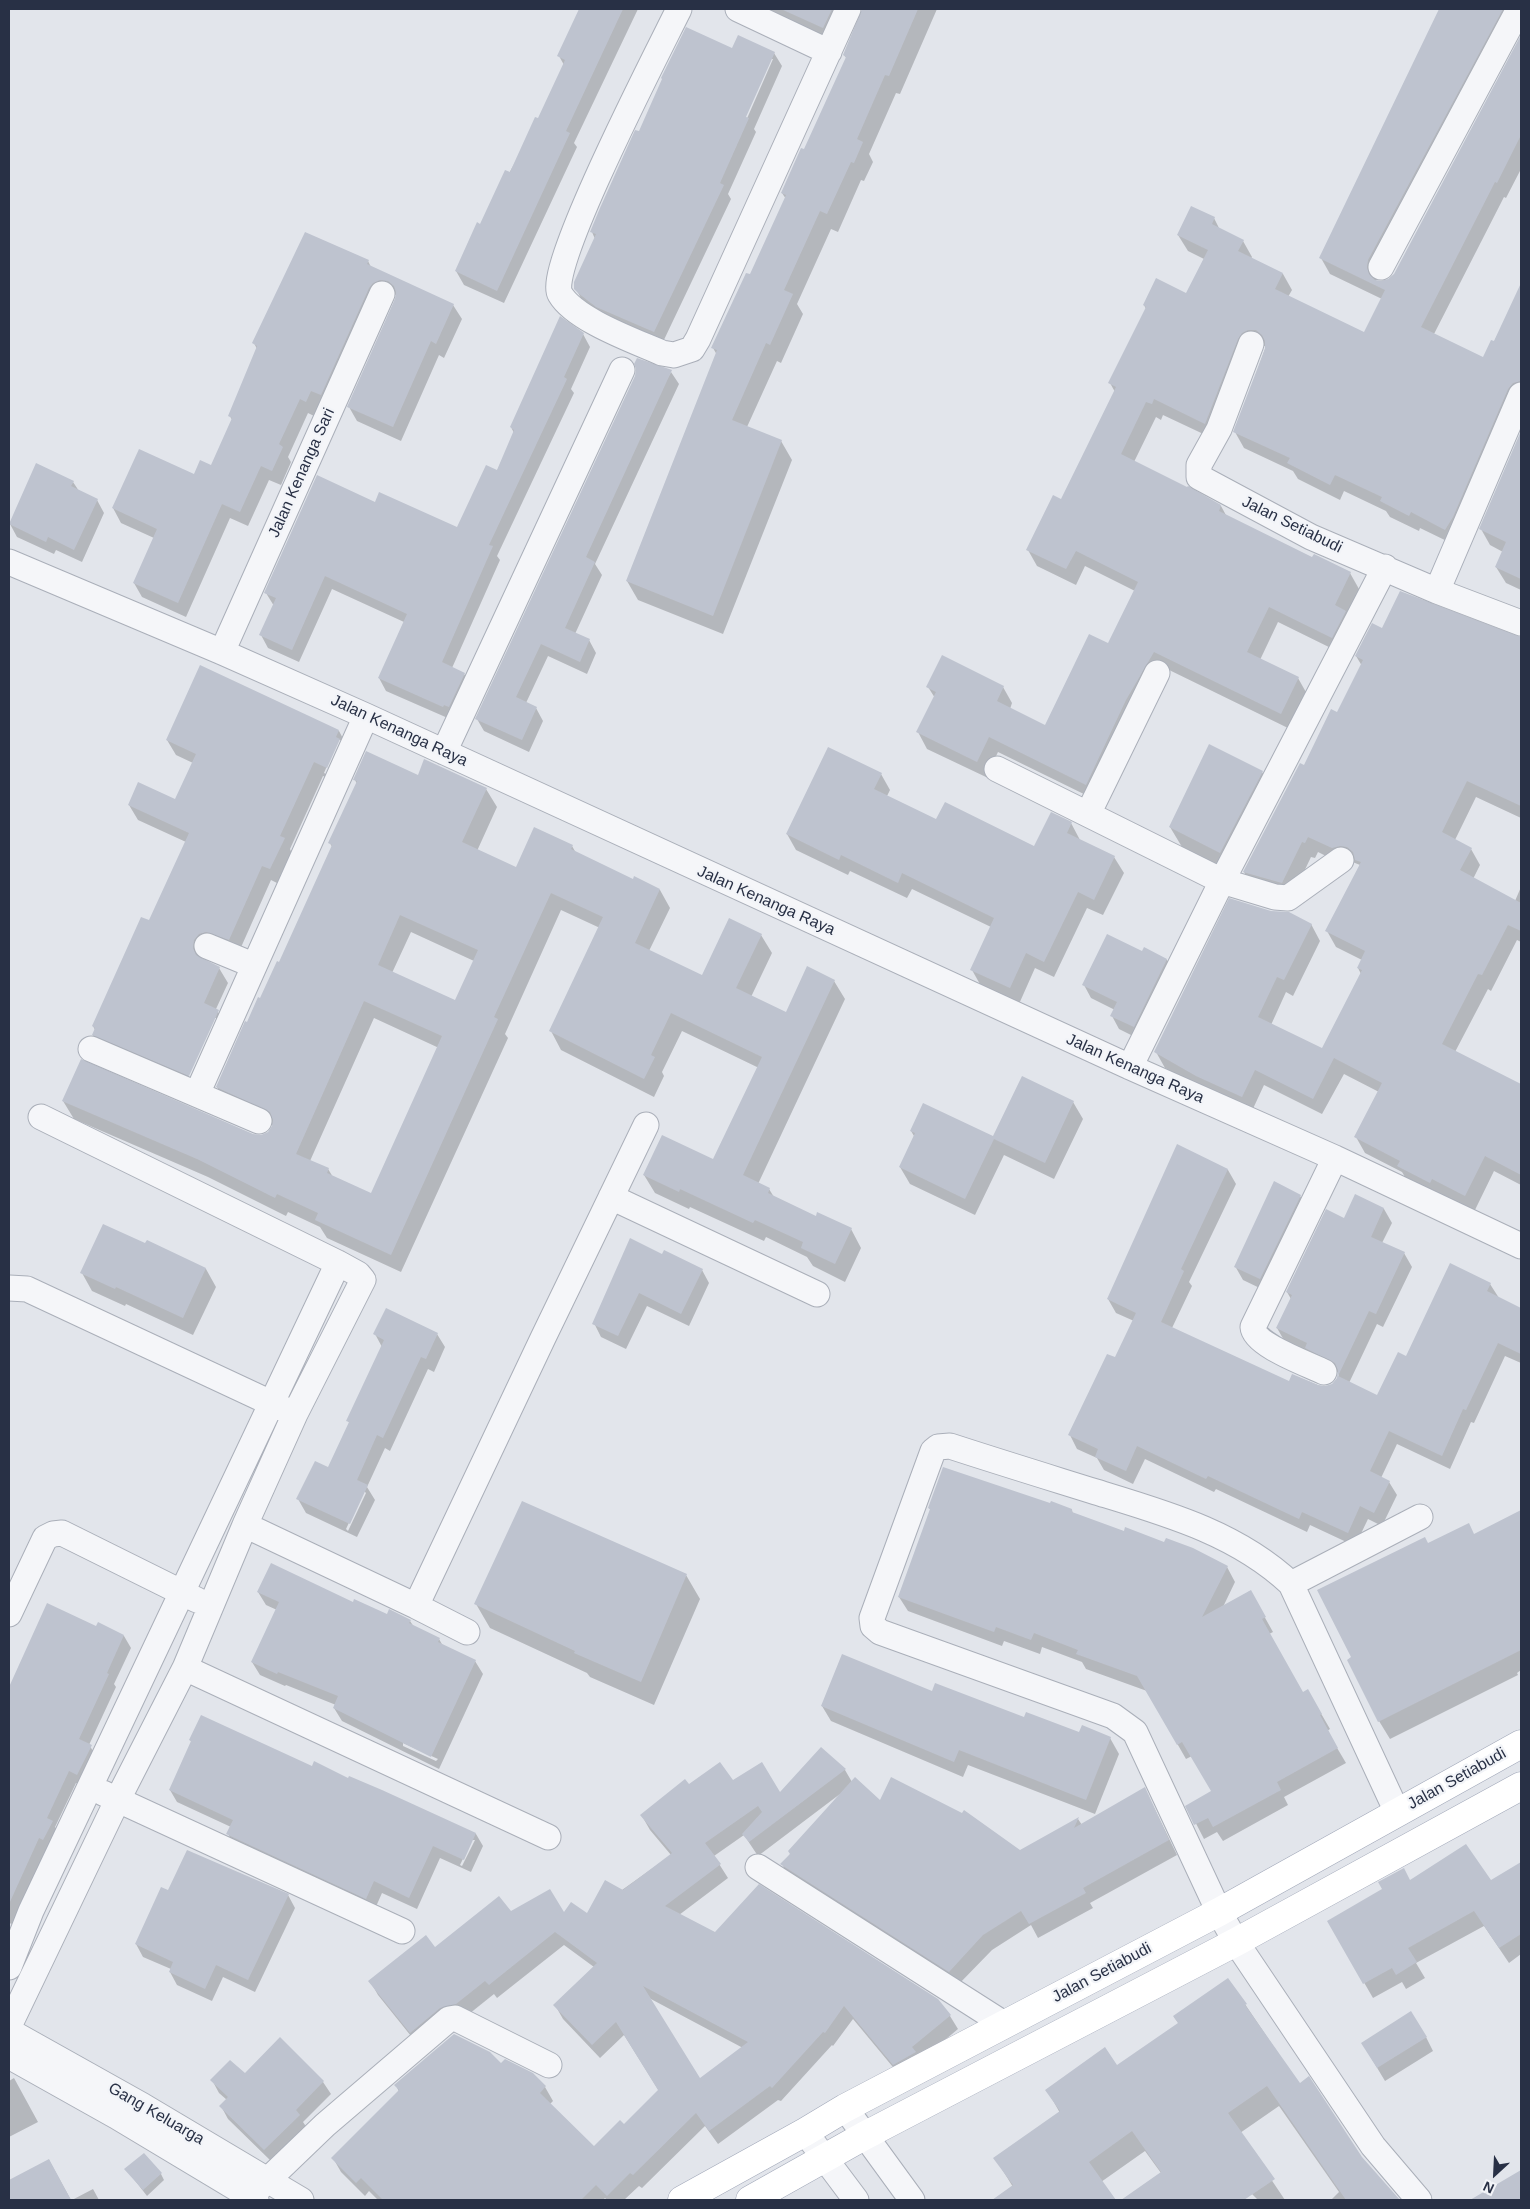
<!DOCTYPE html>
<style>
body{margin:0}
#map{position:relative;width:1530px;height:2209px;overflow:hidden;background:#e2e5eb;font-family:Arial,sans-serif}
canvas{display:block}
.frame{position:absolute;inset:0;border:10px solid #283045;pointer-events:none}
.north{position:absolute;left:1470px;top:2149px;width:50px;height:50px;-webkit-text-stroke:4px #f2f4f8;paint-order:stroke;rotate:205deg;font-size:14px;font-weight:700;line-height:20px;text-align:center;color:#283045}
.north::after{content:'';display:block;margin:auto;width:18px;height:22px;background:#283045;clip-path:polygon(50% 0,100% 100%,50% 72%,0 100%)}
</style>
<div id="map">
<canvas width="1530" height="2209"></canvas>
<div class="frame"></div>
<div class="north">N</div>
</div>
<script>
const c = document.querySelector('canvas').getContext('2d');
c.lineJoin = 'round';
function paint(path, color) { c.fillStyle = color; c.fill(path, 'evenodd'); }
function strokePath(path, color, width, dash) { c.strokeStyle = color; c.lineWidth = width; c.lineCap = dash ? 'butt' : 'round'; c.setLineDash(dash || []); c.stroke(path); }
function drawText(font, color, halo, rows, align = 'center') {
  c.font = font + ' Arial,sans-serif'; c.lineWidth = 4.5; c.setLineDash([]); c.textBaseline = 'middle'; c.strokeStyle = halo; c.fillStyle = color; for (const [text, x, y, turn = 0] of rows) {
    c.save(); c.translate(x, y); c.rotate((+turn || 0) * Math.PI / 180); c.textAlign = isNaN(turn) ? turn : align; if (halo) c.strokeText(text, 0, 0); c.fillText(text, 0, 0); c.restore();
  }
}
paint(new Path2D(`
 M580 9H638L574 143 577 147 504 303 464 285 456 271 538 120 564 65 559 56Z
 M761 9H846L831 41Z
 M863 9H937L900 94 896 93 869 154 873 162 864 181 861 180 838 232 831 229 797 304 803 314 781 363 777 361 747 427 781 441 792 460 723 634 638 600 627 581 717 355 713 348 750 276 786 199 782 193 805 151 847 59 844 55 862 15Z
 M1441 9H1521L1376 281H1389L1395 275 1521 38V169L1506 198 1504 197 1434 334 1484 359 1494 342 1521 286V400L1455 545 1420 528 1419 531 1390 517 1386 511 1344 491 1340 500 1298 479 1293 471 1244 448 1235 432 1266 346H1259L1214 439 1163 415 1161 420 1156 417 1134 462 1221 506 1227 517 1313 559 1350 573 1359 589 1347 615 1341 653 1278 622 1260 660 1298 678 1307 694 1290 729 1163 667 1096 800 998 752 986 777 927 749 918 732 935 698 928 687H1003L1012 703 1010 709 1045 726 1109 644 1135 591 1085 566 1076 585 1037 566 1028 550 1062 500 1115 392 1110 383 1146 309 1144 305 1187 295 1204 259 1188 251 1178 235 1214 218 1220 230 1243 241 1252 257 1251 259 1283 274 1292 290 1288 297 1364 334 1382 299 1330 274 1321 258Z
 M733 49 774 53 782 66 754 129 756 132 728 194 731 199 662 344 596 314 583 302 576 289 595 239 592 232 639 133ZM771 59H773L745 123 743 122Z
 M368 261 371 267 453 305 462 319 444 358 439 355 401 441 357 421 349 407 397 295 389 294 314 416 308 413 288 457 291 462 281 485 269 480 248 526 230 518 186 617 142 597 134 583 154 538 121 523 113 508 211 467 232 420 230 416 257 349 254 343Z
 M583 334 590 347 571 389 574 393 497 556 500 560 452 668 464 674 472 687 450 719 386 691 379 678 404 622 332 589 299 662 268 648 261 635 274 606 266 593 376 503 457 529 497 471 514 433 511 427Z
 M671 372 679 384 595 564 602 575 575 634 589 640 596 653 587 674 548 656 526 703 536 708 543 721 529 752 484 731 477 719Z
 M1521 434V590L1506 583 1496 567 1503 552 1490 545 1481 529Z
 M73 482 79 491 97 500 104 513 82 562 56 550 54 554 17 537 10 524Z
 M1382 630 1521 638V818L1476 797 1455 840 1471 849 1480 865 1473 879 1515 901 1521 887V942L1517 940 1491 991 1488 989 1455 1052 1521 1085V1185L1494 1171 1474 1212 1408 1182 1402 1172 1365 1153 1356 1137 1379 1092 1344 1074 1322 1114 1264 1085 1251 1113 1206 1091 1165 1068 1156 1052 1311 924 1320 941 1293 996 1286 992 1271 1025 1323 1050 1361 974 1358 968 1362 960 1336 947 1327 931 1360 865 1350 861 1342 864 1318 852 1315 858 1311 857 1291 899 1253 888 1244 872 1304 767 1338 714 1362 666 1356 656Z
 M339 731 347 746 336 782 323 776 290 849 292 854 279 884 271 880 238 954 202 956V959L219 968 228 983 216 1009 227 1026 198 1090 102 1050 93 1035 95 1030 93 1026 150 922 186 842 138 820 129 805 176 801 193 763 176 755 167 740ZM338 740H341L326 774 324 773ZM214 1018H217L188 1082 186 1081Z
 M1262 772 1274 792 1232 872 1182 847 1170 827Z
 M881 774 890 790 887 796 937 821 1034 848 1071 823 1080 840 1114 857 1124 873 1103 915 1087 908 1054 977 1035 968 1019 1004 981 986 972 970 991 927 912 889 907 898 850 871 848 875 796 850 787 834Z
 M418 776 486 789 497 807 477 851 516 869 572 846 576 853 633 881 660 890 670 908 649 951 702 977 761 935 772 953 751 997 786 1014 834 981 845 999 758 1184 769 1189 774 1197 816 1217 851 1229 861 1248 845 1282 813 1266 807 1257 766 1237 764 1241 690 1207 689 1209 655 1193 644 1175 714 1161 759 1068 682 1031 662 1072 664 1076 654 1097 561 1050 551 1031 600 928 561 910 505 1034 508 1038 401 1272 327 1238 320 1227 288 1212 286 1216 208 1177 74 1119 63 1101 253 1135 261 1136 269 1133 274 1126 228 1105 217 1087 248 1023 280 964 332 847 330 843 357 784 355 780ZM411 932 474 961 456 1001 392 973ZM374 1018 439 1048 372 1195 333 1177 328 1169 310 1161Z
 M1143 953 1167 960 1174 973 1141 1040 1119 1029 1112 1016 1115 1010 1091 998 1084 985Z
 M1073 1102 1083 1119 1054 1179 1004 1155 975 1215 910 1184 900 1167 914 1136 911 1131 993 1138Z
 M1178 1146 1228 1170 1236 1184 1189 1282 1192 1286 1172 1328 1290 1383 1293 1375 1325 1388 1333 1384 1338 1378 1339 1373 1314 1361 1285 1342 1277 1328 1291 1299 1287 1292 1344 1220 1355 1196 1384 1209 1392 1223 1382 1243 1404 1253 1412 1267 1383 1327 1377 1324 1349 1383 1378 1397 1406 1358 1490 1284 1499 1298 1521 1309V1363L1505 1356 1474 1423 1471 1422 1450 1469 1397 1444 1381 1478 1389 1482 1397 1495 1382 1526 1368 1519 1355 1546 1310 1525 1307 1532 1216 1489 1214 1492 1145 1459 1133 1484 1104 1470 1097 1458 1077 1449 1070 1435 1116 1359 1134 1321 1116 1313 1108 1299Z
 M1300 1196 1308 1209 1268 1292 1243 1280 1235 1266Z
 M147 1242 206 1269 216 1287 193 1335 126 1304 125 1306 92 1291 82 1273 146 1245Z
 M662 1256 702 1270 709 1283 689 1326 647 1306 626 1349 601 1337 594 1323Z
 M375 1334H437L445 1347 434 1372 428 1369 390 1451 385 1448 367 1487 375 1500 357 1537 306 1513 298 1499 329 1469 350 1424 348 1421 382 1347ZM364 1491 366 1493 348 1531 346 1529Z
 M929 1508 1072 1510 1073 1514 1227 1567 1235 1582 1223 1607 1250 1591 1273 1632 1269 1634 1303 1694 1308 1691 1330 1729 1327 1731 1346 1763 1284 1797 1288 1805 1223 1841 1217 1832 1204 1839 1187 1806 1213 1792 1192 1756 1186 1759 1147 1691 1086 1669 1082 1662 1042 1647 1040 1654 1004 1641 1002 1646 908 1611 899 1597 931 1511Z
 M1521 1511V1670L1517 1673 1518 1675 1390 1739 1379 1721 1353 1658 1428 1545 1474 1535Z
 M686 1575 700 1599 654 1705 590 1677 587 1673 490 1628 476 1604Z
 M258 1592 353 1604 387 1615 410 1621 414 1627 439 1639 443 1646 475 1661 483 1674 439 1769 342 1721 334 1708 336 1705 286 1685 285 1686 260 1675 252 1662 277 1610 266 1605ZM403 1743 438 1759 436 1761 403 1746Z
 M48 1605 96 1628 124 1636 131 1648 114 1684 116 1687 89 1745 98 1758 84 1787 76 1783 55 1827 59 1834 46 1850 12 1924 9 1923V1690Z
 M932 1693 1080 1733 1110 1738 1119 1754 1095 1814 968 1765 963 1777 831 1721 822 1706Z
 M190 1740 312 1768 348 1779 476 1834 483 1846 471 1872 440 1858 417 1909 382 1893 374 1911 235 1847 228 1834 231 1827 177 1802 170 1790 192 1743ZM472 1840H475L462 1866 460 1865Z
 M821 1749 845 1770 852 1782 880 1802 1020 1852 1078 1819 1082 1825 1145 1789 1177 1855 1090 1903 1093 1908 1038 1938 1031 1925 992 1950 957 1986 790 1879 782 1864 840 1794 758 1856 744 1835 714 1856 728 1878 679 1915 715 1934 950 2016 958 2029 920 2061 902 2078 853 2019 833 2046 832 2045 781 2101 778 2100 718 2144 705 2126 642 2188 639 2186 624 2200H607L605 2198 603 2200H378L369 2191 365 2196 341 2172 333 2158 399 2092 396 2085 501 2065 533 2074 545 2087 553 2101 550 2104 594 2148 624 2126 659 2091 624 2035 600 2058 563 2019 555 2005 594 1967 564 1945 497 1998 494 1994 464 2018 419 2046 378 1995 370 1981 511 1913 587 1915 671 1855 650 1830 642 1816 689 1785 732 1781 780 1794ZM649 1998 743 2048 699 2080Z
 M1521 1864V1954L1509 1963 1484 1926 1416 1963 1425 1978 1406 1989 1402 1982 1373 1998 1329 1922 1410 1882H1491Z
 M169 1892 288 1895 295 1908 255 1992 223 1977 212 2001 177 1985 170 1972 171 1969 143 1957 136 1944Z
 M1228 1979 1299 2084 1397 2200H1331L1339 2192 1279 2106 1240 2133 1285 2200H1258L1221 2163 1204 2178 1221 2200H1123L1161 2173 1145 2151 1101 2182 1114 2200H994L1013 2187 995 2158 1060 2113 1047 2090 1117 2067 1179 2024 1174 2017Z
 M1426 2037 1433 2051 1385 2081 1370 2056Z
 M245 2075 323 2082 331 2094 303 2122 307 2128 272 2162 228 2119 221 2106 227 2100 219 2093 212 2080Z
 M14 2078 38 2122 9 2137V2081Z
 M49 2160 71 2200H9V2181Z
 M126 2169 161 2174 164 2180 147 2196Z
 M1521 2171V2200H1473Z
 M93 2189 99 2200H72Z`), '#0003');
paint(new Path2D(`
 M579 9H623L566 131 570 133 497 291 455 271 477 222 480 224 505 170 510 172 535 117 538 118 565 60 557 56Z
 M781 9H832L823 28Z
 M862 9H918L889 76 885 75 857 139 863 142 854 163 851 162 827 214 820 211 784 290 793 294 770 345 766 343 732 420 782 440 713 616 626 581 717 350 711 348 746 273 750 274 786 195 781 193 801 148 804 149 846 57 843 55Z
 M1439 9H1503L1368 260 1367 267 1369 274 1375 280 1381 281 1388 279 1394 274 1521 35V135L1497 183 1495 182 1421 327 1483 357 1491 340 1494 341 1521 283V381L1513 383 1508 389 1453 517 1445 530 1411 512 1409 516 1380 501 1382 497 1335 475 1330 485 1287 463 1290 458 1233 432 1265 349V341L1262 335 1256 330H1248L1242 333 1238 339 1205 424 1154 399 1152 404 1146 402 1121 454 1187 487 1188 486 1221 505 1219 511 1312 557 1314 554 1351 572 1335 605 1346 611 1332 638 1269 607 1247 652 1299 677 1281 714 1154 652 1126 700 1086 785 989 737 977 762 916 732 936 692 926 687 942 655 1004 686 997 701 1045 725 1089 634 1108 643 1138 582 1076 551 1066 569 1026 550 1053 495 1061 499 1116 387 1108 383 1146 307 1143 305 1156 278 1186 293 1208 250 1177 235 1191 206 1215 217 1212 224 1244 240 1238 251 1283 273 1275 289 1364 332 1385 290 1319 258Z
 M686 27 732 48 738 35 775 52 746 117 749 118 720 183 724 185 654 332 596 307 578 293 574 289V282L596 234 590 232 600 208 635 130 639 131 662 79 661 78Z
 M305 232 369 260 367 264 454 304 436 344 431 341 393 427 347 407 395 299 396 292 394 286 388 281 380 280 373 283 369 288 321 395 311 391 306 402 300 399 279 444 283 447 272 471 261 466 240 512 222 504 178 603 133 583 157 529 112 508 139 449 194 474 200 460 211 465 232 418 228 416 257 346 252 343Z
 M560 316 584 333 564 377 567 379 489 545 493 546 442 662 465 673 449 707 444 705 443 707 378 678 407 614 325 576 292 650 259 635 276 598 264 593 317 475 375 502 379 492 457 527 486 465 497 470 514 430 510 427Z
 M637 358 672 370 586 557 595 562 565 628 590 639 580 662 541 644 516 697 537 707 522 740 475 719 635 376 636 369 634 364Z
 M1521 431V579L1495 567 1506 542 1479 529Z
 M36 463 74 481 71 486 98 499 74 550 48 537 46 542 9 524Z
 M1400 591 1521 637V806L1467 781 1442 832 1472 848 1460 870 1521 903V931L1508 925 1482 975 1478 974 1442 1044 1521 1084V1175L1485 1156 1465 1196 1432 1179 1430 1183 1397 1166 1400 1161 1354 1137 1382 1083 1334 1058 1313 1099 1255 1070 1242 1097 1196 1076 1154 1052 1229 898 1271 911 1289 912 1312 924 1284 980 1277 977 1258 1017 1322 1048 1362 970 1357 968 1365 951 1325 931 1361 862 1355 860 1353 852 1347 847 1340 846 1332 848 1308 837 1305 843 1302 842 1282 883 1243 872 1300 763 1304 765 1331 709 1337 712 1363 660 1355 656 1372 623 1382 628Z
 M200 665 339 730 336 737 340 739 327 768 314 762 280 836 285 838 270 869 262 866 229 940 206 932 199 934 194 940 193 948 196 955 220 967 204 1003 219 1010 189 1076 92 1035 95 1028 92 1026 141 917 149 920 189 833 128 805 138 782 175 799 196 754 166 740Z
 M1209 744 1263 771 1220 853 1169 827Z
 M828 747 882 773 874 789 936 819 945 802 1034 846 1051 812 1072 822 1067 833 1115 856 1094 900 1078 892 1044 962 1026 953 1010 988 970 970 994 918 902 873 898 883 841 855 839 860 786 834Z
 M366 751 418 775 424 759 487 788 462 842 516 867 534 827 573 845 571 849 633 879 634 876 660 889 635 943 702 975 729 918 762 934 736 988 786 1012 807 966 835 980 743 1175 770 1188 768 1193 816 1216 817 1212 852 1228 835 1264 801 1248 803 1242 755 1220 753 1223 680 1189 679 1192 643 1175 662 1135 713 1159 762 1057 671 1013 651 1055 655 1057 644 1079 549 1031 603 917 551 893 494 1017 498 1019 391 1255 315 1220 318 1213 277 1194 275 1198 197 1159 62 1101 81 1059 253 1134 261 1135 268 1132 272 1126 273 1120 270 1112 216 1087 245 1021 247 1022 258 997 260 998 277 961 279 962 332 845 328 843 357 781 353 780ZM400 915 478 950 455 1000 378 965ZM364 1001 442 1036 371 1193 327 1173 329 1168 296 1154Z
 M1107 934 1142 951 1144 947 1167 959 1134 1027 1110 1016 1117 1002 1082 985Z
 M1022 1076 1074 1101 1045 1163 994 1139 965 1199 899 1167 915 1133 910 1131 923 1103 993 1136Z
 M1177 1144 1228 1169 1181 1269 1184 1271 1161 1322 1289 1381 1292 1374 1318 1385 1325 1386 1332 1384 1337 1378 1338 1370 1335 1363 1305 1348 1307 1343 1276 1328 1292 1295 1286 1292 1326 1209 1344 1218 1355 1194 1384 1208 1371 1237 1405 1252 1376 1314 1369 1311 1338 1376 1377 1395 1398 1352 1406 1356 1450 1263 1491 1283 1487 1291 1521 1308V1354L1498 1343 1466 1410 1463 1409 1442 1456 1389 1431 1370 1471 1390 1481 1374 1513 1360 1506 1348 1533 1302 1512 1299 1519 1208 1476 1206 1479 1137 1446 1126 1471 1095 1457 1098 1449 1068 1435 1107 1354 1115 1357 1136 1313 1107 1299Z
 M1274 1181 1301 1195 1260 1279 1234 1267Z
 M103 1224 145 1243 147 1240 206 1268 183 1318 116 1287 115 1289 80 1273Z
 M630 1238 662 1254 664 1250 703 1269 681 1314 639 1293 618 1336 592 1324Z
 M386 1308 438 1333 426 1359 421 1357 383 1438 377 1435 357 1480 368 1485 350 1524 296 1499 315 1461 328 1467 349 1422 346 1421 384 1340 373 1334Z
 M943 1467 1050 1503 1051 1501 1072 1509V1512L1124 1531 1125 1527 1164 1542 1166 1538 1193 1548 1228 1566 1202 1617 1251 1590 1266 1617 1262 1619 1303 1692 1308 1689 1322 1714 1320 1715 1338 1748 1277 1782 1281 1790 1213 1827 1208 1818 1194 1825 1185 1806 1211 1791 1182 1742 1177 1745 1137 1676 1076 1654 1078 1650 1034 1633 1031 1640 996 1627 994 1632 898 1597 930 1509 928 1508Z
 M522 1501 687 1574 641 1682 574 1653 575 1651 474 1604Z
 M1521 1510V1650L1378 1722 1347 1660 1351 1657 1317 1590 1425 1537 1428 1543 1469 1523 1474 1534Z
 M271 1563 353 1602 354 1599 387 1614 389 1609 411 1620 409 1623 440 1638 438 1642 476 1660 431 1757 333 1708 338 1696 278 1672 277 1674 251 1662 279 1602 257 1592Z
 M47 1603 96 1626 98 1622 124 1635 107 1673 109 1674 79 1739 92 1745 77 1775 69 1771 47 1818 53 1821 43 1840 39 1838 9 1904V1687Z
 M842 1654 932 1691 935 1683 1024 1717 1026 1712 1079 1732 1082 1725 1111 1737 1086 1800 959 1750 954 1762 821 1706Z
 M201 1715 312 1766 314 1761 348 1778 349 1776 382 1790 476 1833 464 1860 433 1846 409 1898 374 1881 366 1899 226 1834 233 1820 169 1790 191 1741 189 1740Z
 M821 1747 846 1769 749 1842 742 1834 762 1812 758 1806 705 1843 721 1864 665 1906 715 1932 759 1884 938 1999 951 2015 912 2047 916 2052 893 2065 844 2006 825 2033 823 2032 772 2088 770 2086 709 2131 696 2113 633 2175 630 2173 607 2196 596 2185 581 2200H383L361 2178 356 2183 331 2158 399 2090 394 2085 454 2034 490 2052 501 2063 505 2059 533 2073 546 2086 540 2093 594 2146 620 2120 624 2124 658 2090 616 2022 592 2045 553 2005 597 1963 555 1932 489 1985 485 1981 456 2004 440 2008 410 2033 368 1981 426 1935 435 1947 499 1896 511 1911 550 1889 564 1912 571 1902 587 1913 605 1880 623 1890 672 1853 640 1815 685 1779 689 1784 720 1762 733 1780 762 1762 780 1792ZM643 1986 748 2042 700 2078Z
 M855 1777 880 1800 891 1777 962 1813 964 1810 1020 1850 1079 1817 1074 1828 1145 1787 1169 1840 1083 1888 1086 1893 1029 1924 1021 1911 983 1935 949 1972 780 1864 790 1854 788 1851Z
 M1466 1844 1491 1880 1521 1862V1934L1499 1948 1474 1911 1408 1948 1417 1962 1396 1975 1392 1968 1363 1984 1327 1921 1382 1889 1378 1882 1404 1868 1410 1880Z
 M187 1850 289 1894 248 1980 216 1965 205 1989 169 1972 173 1962 135 1944 161 1887 168 1890Z
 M1228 1978 1247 2004 1245 2005 1300 2083 1309 2076 1362 2157 1400 2200H1346L1267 2086 1228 2113 1275 2179 1244 2200H1121L1161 2172 1132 2131 1089 2162 1116 2200H992L1013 2185 993 2158 1060 2111 1045 2090 1105 2047 1117 2065 1178 2023 1173 2016Z
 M1411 2011 1427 2037 1377 2068 1361 2043Z
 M280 2037 324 2081 296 2110 300 2115 264 2150 219 2106 228 2097 210 2080 230 2060 245 2073Z
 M144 2153 162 2173 143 2190 124 2169Z
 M49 2159 71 2200H9V2180Z
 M1521 2170V2200H1470Z`), '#bec3cf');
const minor = new Path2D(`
 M679 9C661 46 545 269 560 294 575 320 635 341 662 353L674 355 692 349 698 339 848 9
 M738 9 829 52
 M1381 267 1519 9
 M1251 344 1219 429 1199 465V477L1311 537 1437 591 1521 623
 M9 562 222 652 366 716 1130 1067 1335 1158 1521 1246
 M1437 591 1521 395
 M222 652 382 294
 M444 752 622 370
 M997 769 1222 881 1275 897 1288 898 1341 860
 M1088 814 1157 673
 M207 946 253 965
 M91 1049 259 1121
 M1130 1067 1222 881 1385 567
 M197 1094 366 716
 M611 1197 817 1294
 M9 1288 27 1289 286 1410
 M1324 1372C1308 1364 1254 1345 1253 1327L1335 1158
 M245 1525 416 1606 467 1632
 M1291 1584 1420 1517
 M416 1606 543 1338 646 1125
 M9 1614 45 1538 53 1534 62 1533 197 1600
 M185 1668 548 1837
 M103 1793 402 1931
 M1397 1812 1291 1584C1237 1533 1165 1513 1096 1492 1048 1477 999 1462 950 1446L938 1447 933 1451 872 1618 873 1626 880 1632 1113 1716 1135 1732 1219 1912 1236 1942 1373 2146 1419 2200
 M758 1867 1004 2024
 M9 1967 31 1911 338 1263
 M9 2026 118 1799 185 1668 245 1525 295 1414 363 1280 358 1274 338 1263 41 1117
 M9 2031 143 2106 301 2200
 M9 2056 116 2116 256 2200
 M845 2108 912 2200
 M805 2132 856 2200
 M250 2197 325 2125 449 2019 455 2018 549 2065`);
const primary = new Path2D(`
 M682 2200 805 2132 845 2108 1219 1912 1521 1744
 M750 2200 864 2136 1236 1942 1521 1786`);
strokePath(minor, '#aaafb9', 27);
strokePath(primary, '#a0a7b8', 29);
strokePath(minor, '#f5f6f9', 25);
strokePath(primary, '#fff', 28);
drawText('16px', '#283045', '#f2f4f8', [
 ["Jalan Kenanga Sari",302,473,-66],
 ["Jalan Setiabudi",1292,525,26],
 ["Jalan Kenanga Raya",399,731,25],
 ["Jalan Kenanga Raya",766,901,24],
 ["Jalan Kenanga Raya",1135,1069,24],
 ["Jalan Setiabudi",1457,1779,-29],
 ["Jalan Setiabudi",1102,1973,-28],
 ["Gang Keluarga",156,2114,30]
]);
</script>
